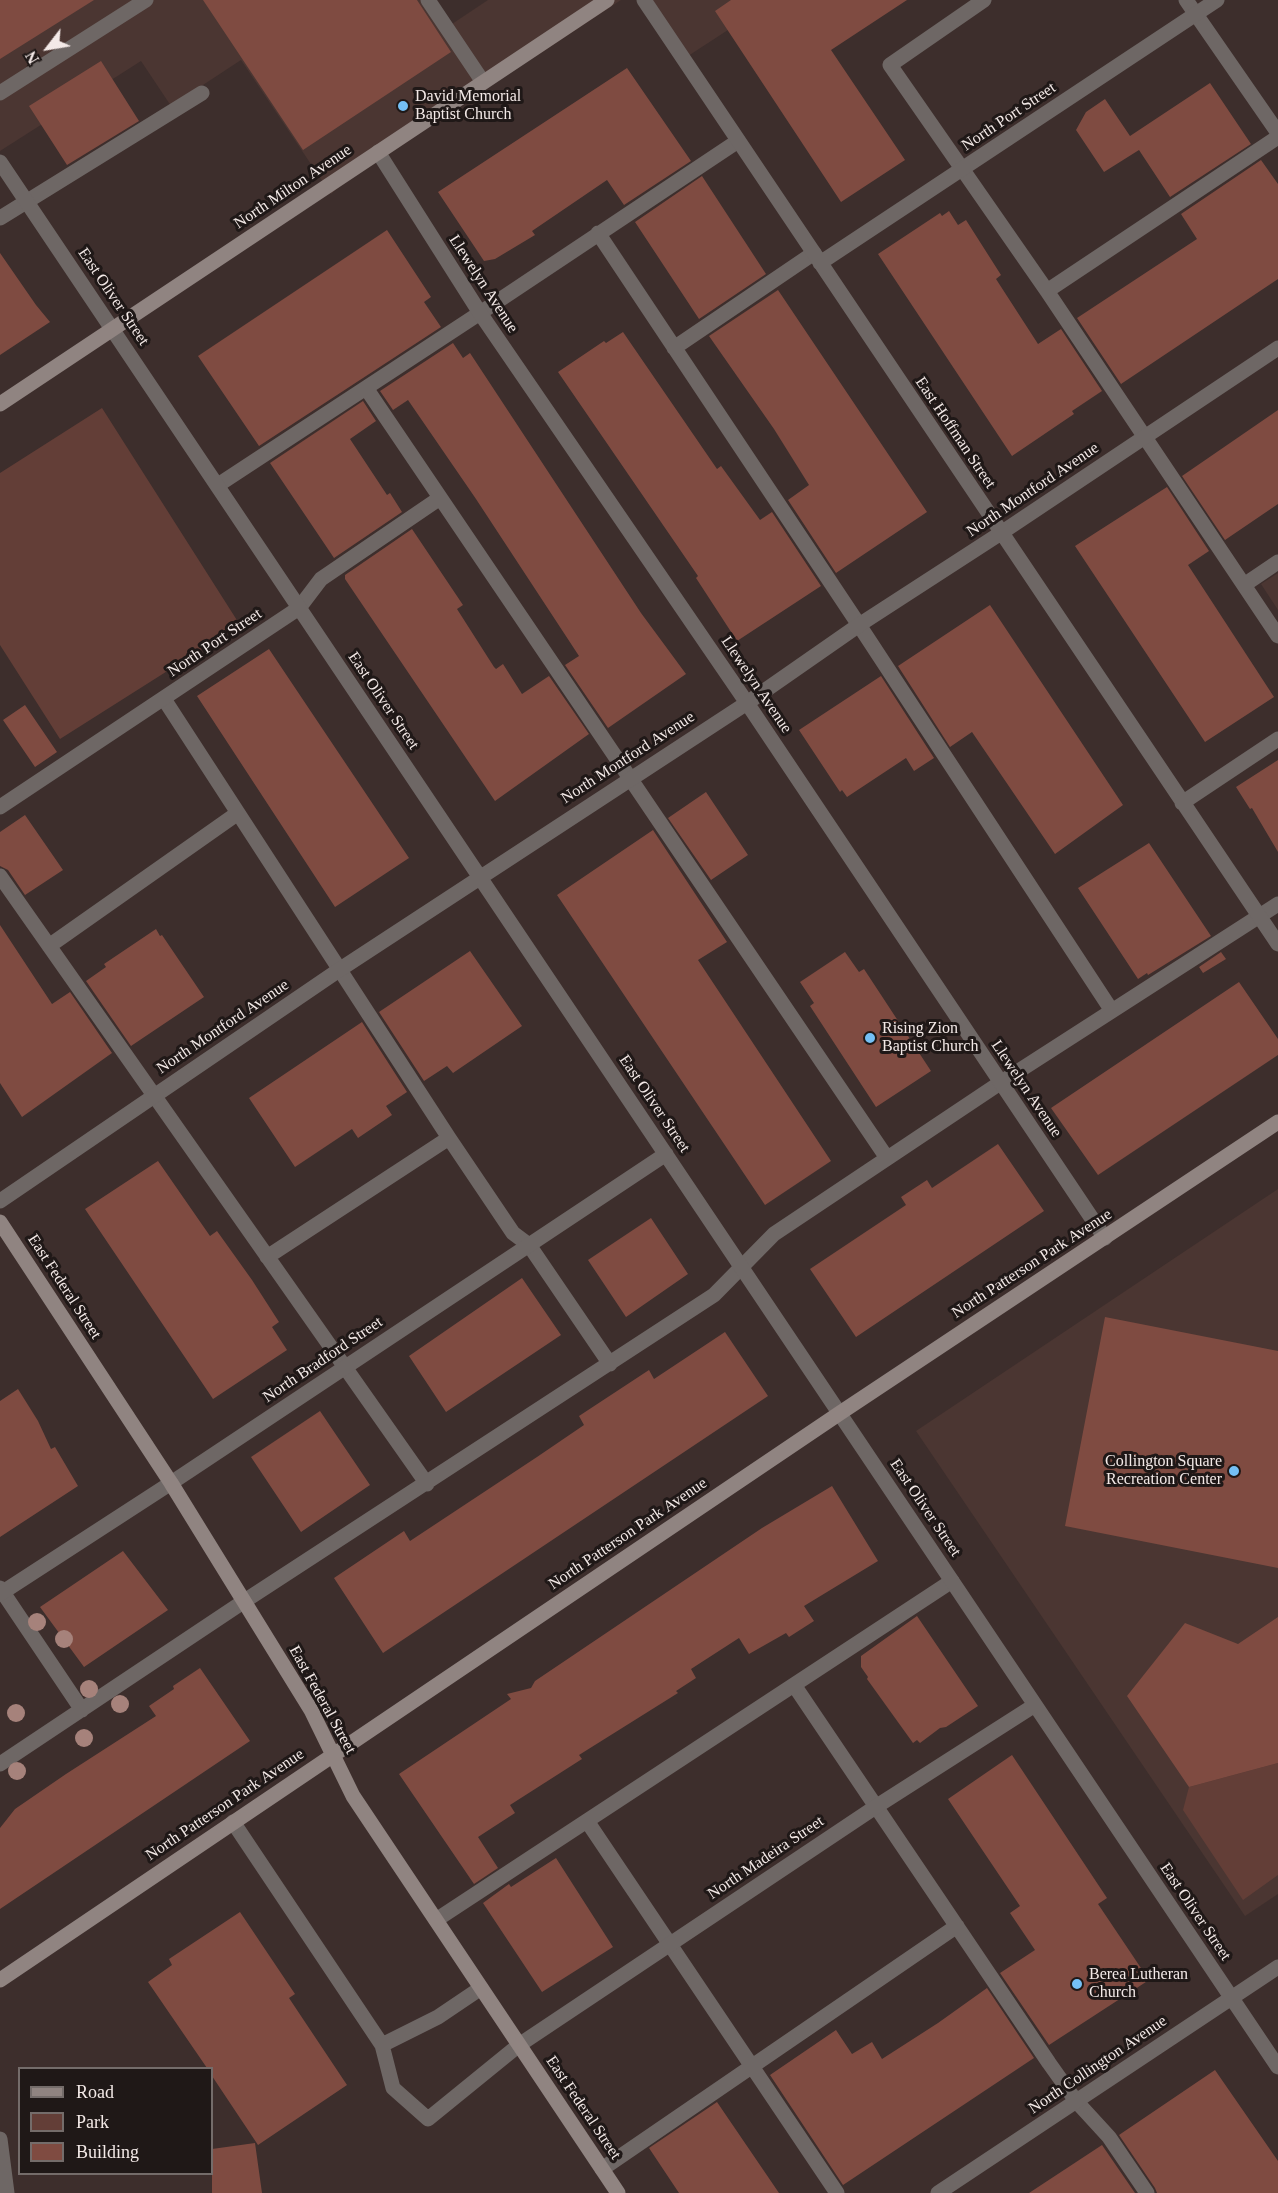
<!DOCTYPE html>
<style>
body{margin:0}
#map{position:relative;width:1278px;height:2193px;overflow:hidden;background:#3d2e2c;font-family:"Times New Roman",serif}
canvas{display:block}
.legend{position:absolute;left:18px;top:2067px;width:195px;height:108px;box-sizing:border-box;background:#1f1817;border:2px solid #746c6a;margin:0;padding:8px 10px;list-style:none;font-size:18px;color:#f3e9e7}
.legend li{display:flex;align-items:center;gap:12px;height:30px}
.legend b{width:30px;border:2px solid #746c6a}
.north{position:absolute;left:18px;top:18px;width:60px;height:60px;-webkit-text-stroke:4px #1f1817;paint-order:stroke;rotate:239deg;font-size:16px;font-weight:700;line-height:24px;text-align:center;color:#f3e9e7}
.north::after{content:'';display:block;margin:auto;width:21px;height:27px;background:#f3e9e7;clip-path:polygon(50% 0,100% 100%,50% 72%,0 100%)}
</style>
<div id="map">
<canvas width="1278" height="2193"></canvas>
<ul class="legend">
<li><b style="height:8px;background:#908481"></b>Road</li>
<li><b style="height:16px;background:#633e37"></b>Park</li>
<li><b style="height:16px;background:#7f4b41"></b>Building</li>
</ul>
<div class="north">N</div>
</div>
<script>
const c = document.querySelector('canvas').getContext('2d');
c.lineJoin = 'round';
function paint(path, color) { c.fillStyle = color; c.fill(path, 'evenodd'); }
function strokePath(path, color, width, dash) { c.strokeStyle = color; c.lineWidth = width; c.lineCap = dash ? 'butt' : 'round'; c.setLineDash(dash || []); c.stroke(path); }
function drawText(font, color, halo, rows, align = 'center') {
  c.font = font + ' "Times New Roman",serif'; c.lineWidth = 6; c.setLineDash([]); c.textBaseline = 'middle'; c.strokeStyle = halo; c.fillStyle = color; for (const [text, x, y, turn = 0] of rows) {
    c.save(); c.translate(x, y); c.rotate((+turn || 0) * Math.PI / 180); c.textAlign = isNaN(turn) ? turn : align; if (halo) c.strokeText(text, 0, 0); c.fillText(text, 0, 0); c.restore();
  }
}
paint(new Path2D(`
 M0 0H429L452 24 488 0H621L541 53 378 152 331 194 241 60 171 106 141 61 0 151Z
 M645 0H774L685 58Z
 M1278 573V610L1261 584Z
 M1278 1189V1894L1245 1916 916 1431Z`), '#4b3632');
paint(new Path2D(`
 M102 408 240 625 60 739 0 645V473Z
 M1278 1763V1875L1243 1900 1183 1810 1189 1787Z`), '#633e37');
paint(new Path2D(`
 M0 0H94L0 59Z
 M203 0H417L451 52 303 150Z
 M731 0H907L831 50 905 160 841 202 715 11Z
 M101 61 139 121 67 165 29 106Z
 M627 68 691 161 624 205 607 180 532 231 535 235 495 259 484 261 438 192Z
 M1210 83 1251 144 1170 197 1139 150 1104 172 1076 130 1086 112 1105 99 1130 136Z
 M1261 160 1278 184V279L1121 384 1077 318 1197 239 1181 214Z
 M702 176 766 274 699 319 635 222Z
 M949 211 958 225 966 220 1001 275 996 279 1038 344 1061 329 1102 391 1072 411 1074 414 1012 456 878 254 940 213 942 216Z
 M387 230 431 297 424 302 441 327 259 446 198 356Z
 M0 253 36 305 50 322 0 355Z
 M778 290 927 512 836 573 788 500 809 485 774 429 709 336Z
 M623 332 717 469 721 466 760 520 772 512 821 586 737 641 696 578 698 576 558 372 604 341 606 343Z
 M453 343 463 358 470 353 641 613 686 674 608 728 565 665 579 656 476 499 408 400 393 410 380 391Z
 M363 401 376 421 350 439 387 495 390 493 402 512 334 558 270 463Z
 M1278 410V504L1225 540 1182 476Z
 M1167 487 1209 551 1188 565 1274 697 1205 742 1075 546Z
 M412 529 463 605 457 609 494 667 496 669 503 664 522 694 549 676 589 734 495 801 345 579V575Z
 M990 605 1123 805 1055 854 972 732 950 747 898 666Z
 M269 649 409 858 335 907 197 696Z
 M881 676 934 758 914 771 906 758 847 797 842 790 840 792 799 730Z
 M25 705 57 752 35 767 3 720Z
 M1278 760V852L1252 808 1250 809 1236 787Z
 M706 792 748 855 711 880 668 818Z
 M25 815 63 870 25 895 8 870 0 866V832Z
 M653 830 727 942 698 960 831 1161 765 1205 557 895Z
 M1149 843 1211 936 1148 975 1147 973 1138 979 1078 888Z
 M0 925 52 1004 70 992 112 1053 22 1117 0 1083Z
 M156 929 160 936 162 935 204 997 131 1046 86 981 106 967 104 964Z
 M470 951 522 1026 453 1073 447 1066 424 1081 379 1012Z
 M845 952 859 972 864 969 931 1071 876 1107 810 1006 814 1003 800 982Z
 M1221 952 1226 959 1203 973 1199 967Z
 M1239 982 1278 1039V1055L1098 1175 1051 1108Z
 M362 1022 407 1092 386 1106 392 1115 358 1138 352 1129 295 1167 249 1098Z
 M998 1144 1044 1211 856 1337 810 1269 906 1205 901 1197 927 1180 932 1188Z
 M158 1161 210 1236 217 1231 252 1280 279 1322 272 1327 287 1350 213 1399 85 1209Z
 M651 1218 688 1274 626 1317 588 1260Z
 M522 1278 561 1335 446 1412 409 1356Z
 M1105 1317 1278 1351V1568L1065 1526Z
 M725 1332 768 1396 383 1653 334 1578 404 1531 410 1541 537 1457 584 1425 579 1416 649 1370 654 1379Z
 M18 1389 38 1421 51 1449 55 1447 78 1486 0 1537V1401Z
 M320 1411 370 1485 301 1532 251 1457Z
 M832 1486 878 1561 804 1606 814 1621 789 1637 786 1633 749 1654 739 1638 691 1669 696 1678 676 1691 678 1693 579 1755 582 1759 510 1805 515 1813 478 1837 498 1868 474 1884 399 1774 511 1699 507 1694 531 1688 535 1681 762 1528Z
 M123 1551 168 1610 84 1667 40 1607Z
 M917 1616 978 1706 946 1727 940 1728 920 1743 917 1740 913 1743 867 1679 868 1677 861 1667V1656Z
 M1278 1617V1763L1189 1787 1127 1696 1185 1623 1238 1644Z
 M200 1668 250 1741 0 1909V1828L15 1809 66 1774 156 1716 149 1706 174 1689 173 1686Z
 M1012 1755 1107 1898 1098 1904 1149 1980 1049 2045 1000 1973 1035 1950 1010 1913 1020 1906 948 1799Z
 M556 1858 613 1947 542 1992 483 1903 509 1884 511 1887Z
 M240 1912 295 1994 289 1998 347 2085 258 2145 212 2076V2068H207L148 1982 172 1965 169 1959Z
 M987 1988 1034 2058 843 2185 770 2075 836 2030 852 2054 872 2042 882 2059 938 2023Z
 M1215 2070 1278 2161V2193H1157L1155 2188 1119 2135Z
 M717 2102 779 2193H679L649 2148Z
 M255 2143 262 2193H212V2149Z
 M1102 2145 1135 2193H1029Z`), '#7f4b41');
strokePath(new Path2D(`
 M428 0 483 82
 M984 0 890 65 1047 291 1278 636
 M1186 0 1278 133
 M0 218 202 93
 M598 233 859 625 1112 1011
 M1047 291 1278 137
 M674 348 814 253
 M366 388 887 1158
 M218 485 480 313 738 141
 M1244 585 1278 562
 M299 608 321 579 440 498
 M164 699 449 1138 513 1233 529 1245 610 1364
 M0 876 427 1484
 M49 946 238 813
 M267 1257 449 1138
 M0 1588 82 1710
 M794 1685 1049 2063 1076 2101 1109 2137 1147 2193
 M0 1764 243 1602 714 1295 774 1234 1000 1083 1278 904
 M587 1821 837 2193
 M233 1822 382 2045 393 2088 428 2119 519 2045
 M436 1920 952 1581
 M382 2045 438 2017 481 1988
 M602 2169 957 1926`), '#6e6765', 15);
strokePath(new Path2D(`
 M644 0 1278 944
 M0 93 146 0
 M378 152 480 313 747 703 1105 1238
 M0 162 1278 2067
 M820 263 1217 0
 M1182 803 1278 739
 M0 807 299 608
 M0 1201 339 970 747 703 859 625 1001 533 1278 348
 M0 1594 171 1483 666 1154
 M519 2045 877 1806 1035 1705
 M0 2139 7 2193
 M938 2193 1278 1967`), '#6e6765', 15);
strokePath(new Path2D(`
 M0 404 607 0
 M0 1222 171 1483 311 1710 353 1796 618 2193
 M0 1980 840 1413 1278 1122`), '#908481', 15);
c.fillStyle = '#a6827b';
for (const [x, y] of [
 [37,1622],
 [64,1639],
 [89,1689],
 [120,1704],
 [16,1713],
 [84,1738],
 [17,1771]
]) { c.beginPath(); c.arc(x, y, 9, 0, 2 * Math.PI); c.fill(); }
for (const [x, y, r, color] of [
 [403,106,6,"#74c0f6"],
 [870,1038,6,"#74c0f6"],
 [1234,1471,6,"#74c0f6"],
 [1077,1984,6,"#74c0f6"]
]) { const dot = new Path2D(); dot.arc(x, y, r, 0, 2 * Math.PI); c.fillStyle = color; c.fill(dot); strokePath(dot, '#1f1817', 2); }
drawText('16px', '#f3e9e7', '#1f1817', [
 ["David Memorial",415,97],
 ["Baptist Church",415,115],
 ["Rising Zion",882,1029],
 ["Baptist Church",882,1047],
 ["Collington Square",1222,1462,"right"],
 ["Recreation Center",1222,1480,"right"],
 ["Berea Lutheran",1089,1975],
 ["Church",1089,1993]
], 'left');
drawText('16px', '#f3e9e7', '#1f1817', [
 ["North Port Street",1009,117,-34],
 ["North Milton Avenue",293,187,-34],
 ["Llewelyn Avenue",483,284,57],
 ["East Oliver Street",113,297,56],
 ["East Hoffman Street",955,433,56],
 ["North Montford Avenue",1033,490,-34],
 ["North Port Street",215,643,-34],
 ["Llewelyn Avenue",756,685,56],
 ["East Oliver Street",383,701,56],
 ["North Montford Avenue",628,758,-33],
 ["North Montford Avenue",223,1027,-34],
 ["Llewelyn Avenue",1026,1089,56],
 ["East Oliver Street",654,1104,56],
 ["North Patterson Park Avenue",1032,1264,-33],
 ["East Federal Street",64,1287,57],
 ["North Bradford Street",323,1360,-34],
 ["East Oliver Street",925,1508,56],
 ["North Patterson Park Avenue",628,1534,-34],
 ["East Federal Street",322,1700,61],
 ["North Patterson Park Avenue",225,1805,-34],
 ["North Madeira Street",766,1858,-34],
 ["East Oliver Street",1195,1912,56],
 ["North Collington Avenue",1098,2065,-34],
 ["East Federal Street",583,2108,56]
]);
</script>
